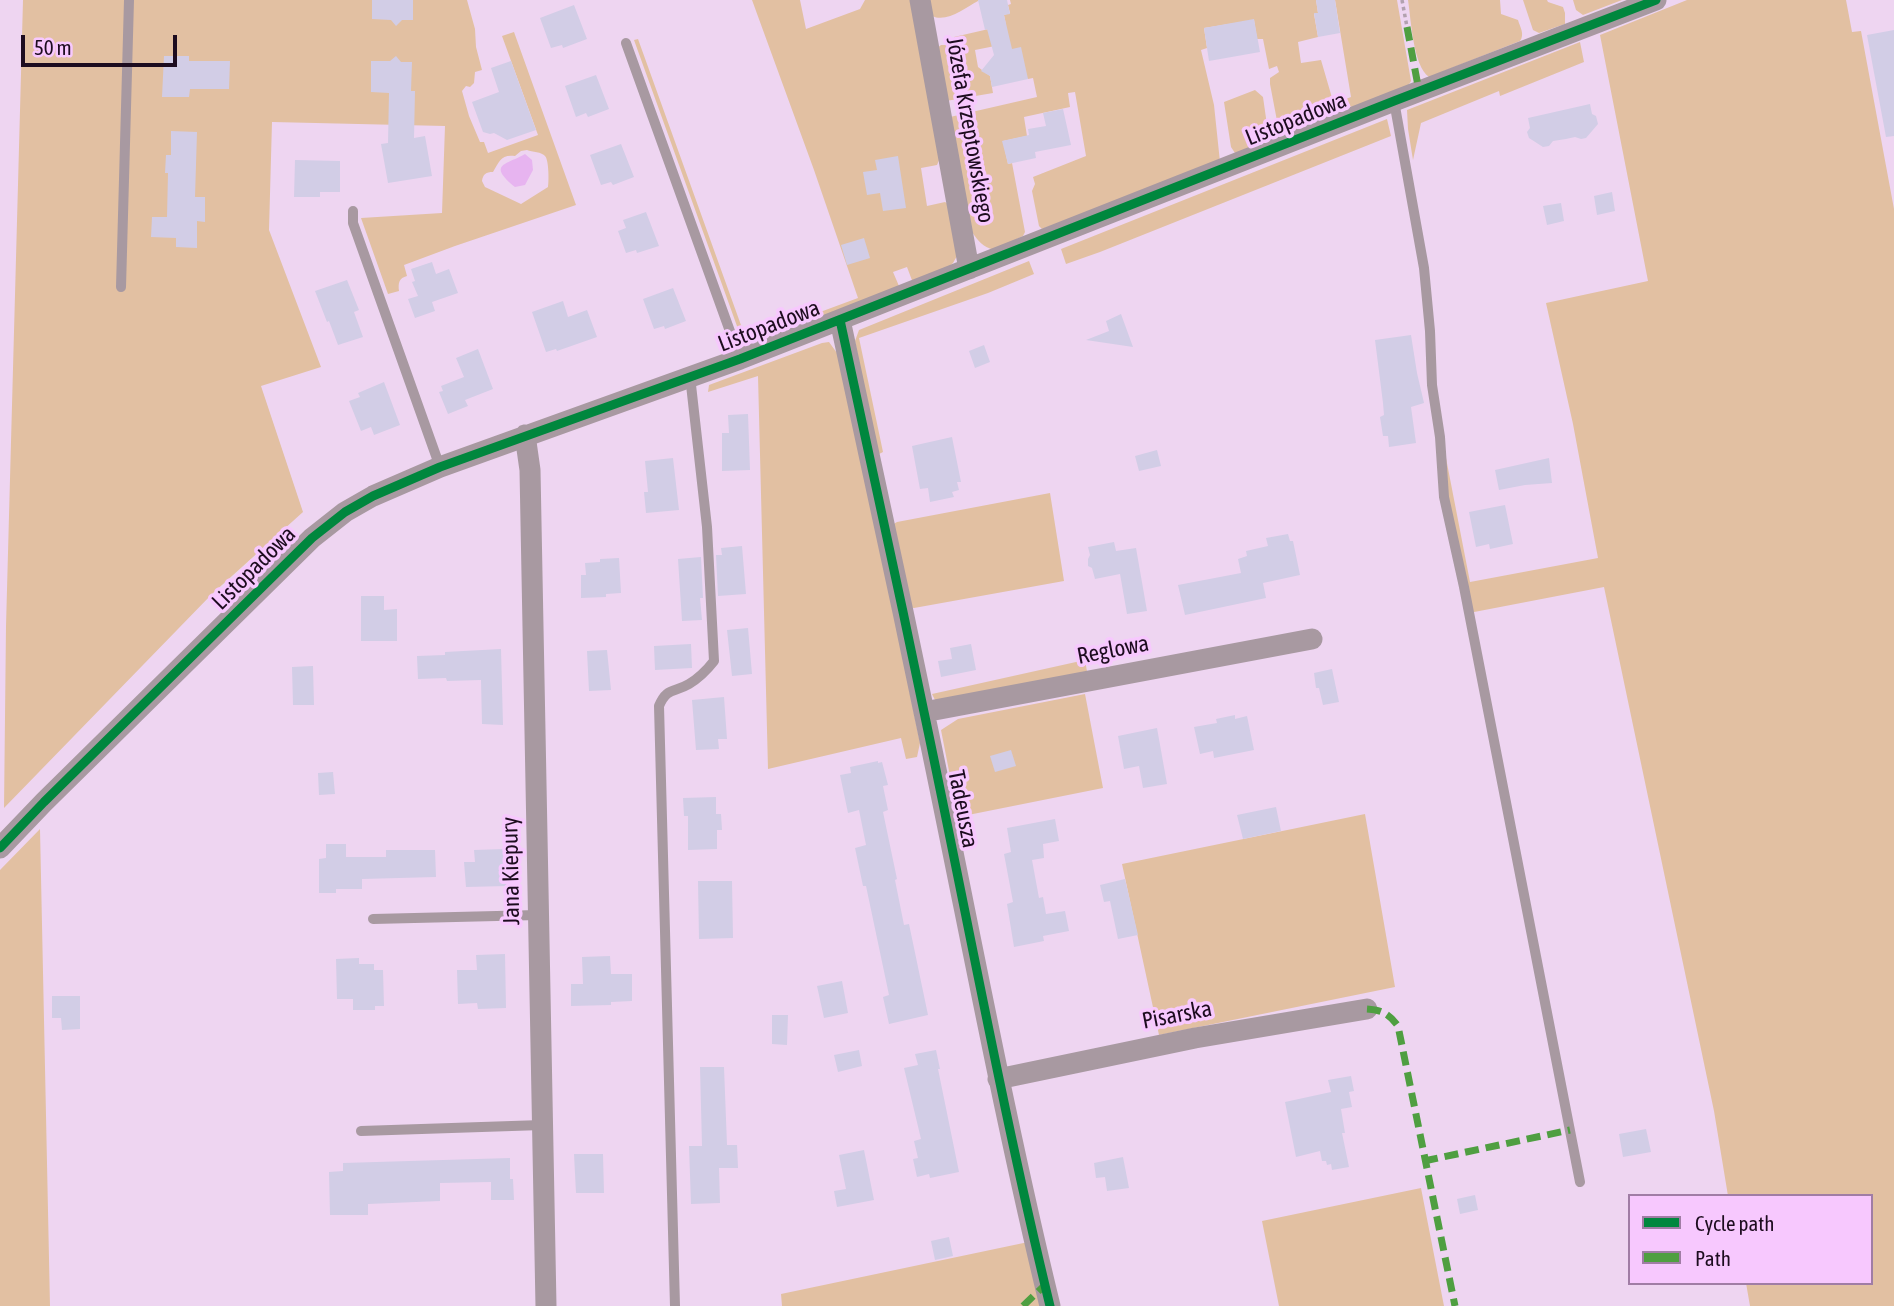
<!DOCTYPE html>
<meta charset="utf-8">
<style>
body{margin:0}
#map{position:relative;width:1894px;height:1306px;overflow:hidden;background:#eed5f1;font-family:"Asap Condensed",sans-serif}
canvas{display:block}
.legend{position:absolute;left:1628px;top:1194px;width:245px;height:91px;box-sizing:border-box;background:#f7c8fe;border:2px solid #a07da5;margin:0;padding:9px 12px;list-style:none;font-size:21px;color:#1d0c1f}
.legend li{display:flex;align-items:center;gap:14px;height:35px}
.legend b{width:35px;border:2px solid #a07da5}
.scale{position:absolute;left:21px;top:35px;width:156px;height:32px;box-sizing:border-box;border:4px solid #1d0c1f;border-top:0;padding-left:9px;font-size:21px;line-height:24px;white-space:nowrap;color:#1d0c1f;-webkit-text-stroke:5px #f7c8fe;paint-order:stroke}
</style>
<div id="map">
<canvas width="1894" height="1306"></canvas>
<ul class="legend">
<li><b style="height:9px;background:#00873e"></b>Cycle path</li>
<li><b style="height:9px;background:#4f9f41"></b>Path</li>
</ul>
<div class="scale">50 m</div>
</div>
<script>
const c = document.querySelector('canvas').getContext('2d');
c.lineJoin = 'round';
function paint(path, color) { c.fillStyle = color; c.fill(path, 'evenodd'); }
function strokePath(path, color, width, dash) { c.strokeStyle = color; c.lineWidth = width; c.lineCap = dash ? 'butt' : 'round'; c.setLineDash(dash || []); c.stroke(path); }
function drawText(font, color, halo, rows, align = 'center') {
  c.font = font + ' "Asap Condensed",sans-serif'; c.lineWidth = 7; c.setLineDash([]); c.textBaseline = 'middle'; c.strokeStyle = halo; c.fillStyle = color; for (const [text, x, y, turn = 0] of rows) {
    c.save(); c.translate(x, y); c.rotate((+turn || 0) * Math.PI / 180); c.textAlign = isNaN(turn) ? turn : align; if (halo) c.strokeText(text, 0, 0); c.fillText(text, 0, 0); c.restore();
  }
}
paint(new Path2D(`
 M23 0H467L475 29 476 47 482 70 475 72 474 83 470 87 466 86 462 91 469 116 480 142H484L488 153 538 135 502 36 514 32 576 205 455 246 404 265 407 276C399 278 398 283 399 291L388 294 361 218 442 213 445 126 272 122 269 230 321 367 261 386 303 512 212 594 4 808 6 626ZM527 150C532 152 542 152 545 156 549 160 549 182 548 187L521 204 485 187 482 181C483 174 486 172 493 172 499 162 501 154 515 156L521 151Z
 M752 0H800L806 29 860 9 865 0H910L940 158 937 165 921 168 927 206 945 202 948 204 957 256 953 263 945 270 913 283 907 267 893 272 899 286 806 325 804 318 858 298 814 170Z
 M929 0H978V1C965 8 947 23 932 16Z
 M1010 0H1316L1318 13 1314 14 1318 37 1298 42 1301 63 1321 60 1335 108 1333 116 1289 133H1283L1278 126 1270 84V78L1279 72 1277 66 1269 69 1263 39H1257L1254 20 1204 28 1207 48 1201 50 1214 105 1220 162 1042 229 1039 226 1032 191 1035 184 1033 177 1086 156 1075 92 1068 93 1070 107 1024 117 1027 136 1003 141 1008 164 1012 163 1025 232 1023 236 994 250C982 246 979 242 972 232L950 117 1037 97 1033 78 1028 79 1001 51 1000 45 975 50 978 67 990 76 993 93 946 101 936 49 941 45H956L954 37 1006 25 1004 15 1010 13 1008 5 1011 4Z
 M1335 0H1397L1411 81 1408 86 1352 107 1344 104 1343 100 1351 97Z
 M1408 0H1500L1501 14 1518 20C1520 27 1525 34 1520 41L1429 77C1413 66 1411 19 1408 0Z
 M1523 0H1547L1548 2 1563 7 1565 13V24L1539 33 1533 30Z
 M1573 0H1622L1583 15 1576 10Z
 M1687 0H1846L1852 32 1861 31 1894 209V1306H1750L1746 1283H1871V1196H1728L1714 1111 1604 587 1469 613 1444 497 1446 458 1470 582 1598 558 1573 424 1546 303 1648 281 1600 35Z
 M638 39 746 339 788 324V329L746 344 742 340 634 40Z
 M1580 42 1584 62 1500 96 1499 91 1421 123 1413 160 1408 129 1407 110Z
 M1255 90 1263 97 1268 132 1267 139 1263 143 1235 153 1231 147 1224 102Z
 M1387 119 1391 136 1100 252 1066 264 1061 249Z
 M1029 261 1034 274 988 293 859 338 883 452 877 455 855 341 859 330Z
 M829 342 837 353 852 407 920 743 917 757 906 759 901 738 768 769 758 376 708 392 709 385 822 343Z
 M1050 493 1064 581 914 608 908 607 892 525 897 522Z
 M1085 660 1088 677 935 700 932 694Z
 M1085 694 1103 788 958 817 941 730 958 719Z
 M1365 814 1395 987 1159 1035 1122 864Z
 M40 829 50 1306H0V870Z
 M1421 1188 1444 1306H1279L1262 1221Z
 M1033 1241 1050 1306H782L781 1294Z`), '#e2c0a2');
paint(new Path2D(`
 M525 154 532 160 533 170 525 185 515 187C487 164 506 165 525 154Z`), '#e7b4f0');
paint(new Path2D(`
 M372 0H413V20H402L396 26 391 20 372 19Z
 M978 0H1007L1010 14 1004 15 1012 49 1021 47 1028 79 992 87 990 76 981 71 994 55 987 29 985 30Z
 M1316 0H1335L1340 33 1318 37 1314 13H1318Z
 M574 5 587 39 563 48 562 45 551 48 540 18Z
 M1254 19 1260 52 1209 61 1204 28Z
 M1894 30V136L1886 137 1867 35Z
 M164 56H189V61H230L229 89H190L189 97H162Z
 M396 56 401 62H412L411 91H415L414 138 425 136 432 176 388 183 381 144 388 143 389 93 371 92V61H390Z
 M511 61 536 130 507 140 494 133 490 134 483 132 472 102 499 92 491 68Z
 M596 75 609 109 588 117 586 113 576 117 565 86Z
 M1590 104 1592 114 1596 116 1598 124 1586 138 1581 139 1575 137 1566 139 1553 141 1549 146 1543 147 1529 138 1527 132 1530 128 1528 118Z
 M1063 109 1071 145 1035 152 1036 158 1008 164 1002 141 1029 135 1028 129 1046 126 1043 113Z
 M171 131 197 132 195 197H205V222L197 221V248L176 247V238L151 237 152 217H167L168 173H165L166 155H171Z
 M621 144 634 177 613 185 611 182 601 185 590 155Z
 M898 156 906 208 883 211 880 193 867 195 863 172 877 170 875 160Z
 M295 160 340 161V192H320V197H294Z
 M1612 192 1615 211 1597 215 1594 196Z
 M1561 203 1564 221 1547 225 1543 206Z
 M646 212 659 246 637 253 636 250 626 253 618 231 626 228 623 220Z
 M864 238 870 258 847 265 841 245Z
 M432 262 436 274 449 269 458 293 432 302 435 311 415 318 408 299 418 296 412 282 415 281 411 269Z
 M347 280 359 310 354 312 363 337 338 345 329 321 327 322 315 291Z
 M673 288 686 321 665 329 664 326 654 329 643 299Z
 M563 301 568 317 587 310 597 337 557 351 556 349 546 352 532 312Z
 M1121 314 1133 347 1086 340 1109 331 1106 321Z
 M1411 335 1417 373 1424 403 1411 407 1416 443 1389 447 1388 436H1383L1380 417 1384 415 1383 403 1375 340Z
 M984 345 990 362 975 368 969 351Z
 M478 349 493 389 465 400 468 406 448 414 439 392 443 391 441 386 464 377 456 358Z
 M384 382 400 425 374 435 371 427 361 431 349 401 360 397 358 393Z
 M748 414 750 470 722 471V433H729L728 415Z
 M952 437 961 482H957L959 490 952 492 954 497 930 502 928 488 920 489 912 446Z
 M1157 450 1161 466 1139 471 1135 456Z
 M673 458 679 510 646 513 644 492H648L645 461Z
 M1549 458 1552 483 1525 485 1499 490 1495 470Z
 M1505 505 1513 544 1490 549 1489 544 1476 547 1469 512Z
 M1288 534 1290 541H1293L1300 575 1263 583 1266 598 1185 615 1178 585 1241 573 1238 559 1247 556 1246 551 1268 546 1266 538Z
 M1114 542 1116 551 1136 548 1147 611 1127 614 1120 574 1095 579 1092 568 1088 566V559L1090 555 1088 547Z
 M742 546 746 594 718 596 716 555H722L721 548Z
 M701 557 703 598H700L702 620 682 621 678 559Z
 M619 558 621 593 606 594V597L581 598V575H586L585 563 600 562V559Z
 M361 596H384V610L397 609V641H361Z
 M748 628 752 674 732 676 727 630Z
 M691 644 692 668 655 670 654 646Z
 M971 644 976 670 941 677 938 661 952 659 950 648Z
 M501 649 503 725 482 724 481 680 447 681 446 678 418 679 417 656 445 655V652Z
 M607 650 611 690 589 691 587 651Z
 M313 666 314 705H293L292 667Z
 M1332 669 1339 702 1323 705 1319 688H1316L1314 673Z
 M724 697 727 739H718L719 749 696 750 692 700Z
 M1235 715V719L1247 716 1254 750 1214 758 1213 751 1200 754 1194 727 1217 723 1216 719Z
 M1157 728 1167 784 1143 788 1139 766 1124 769 1118 736Z
 M1011 750 1016 766 995 772 990 756Z
 M878 761V763L882 762 888 785 883 786 888 810 883 812 897 879 895 880 904 925 909 924 928 1015 889 1024 883 997 889 995 866 886H863L855 848 866 845 859 810 848 813 840 775 851 773 850 767Z
 M333 772 335 794 319 795 318 773Z
 M716 797V814H721L722 830H717V849L688 850V816H684L683 798Z
 M1276 807 1281 831 1243 839 1237 815Z
 M1055 819 1059 841 1043 844 1044 858 1032 860 1039 898 1043 897 1046 914 1065 911 1069 931 1043 936 1044 941 1014 947 1007 904 1013 902 1004 854 1011 852 1007 828Z
 M326 844H346V857H386V850H435L436 877 362 879V889H336V893H319V859L326 858Z
 M505 849 507 886 466 887 464 862H475L474 850Z
 M1125 879 1138 935 1118 939 1110 901 1104 902 1100 885Z
 M698 881H732L733 938 699 939Z
 M505 954 506 1008 478 1009 477 1003 458 1004 457 970H477L476 955Z
 M610 956 611 974H632V1001L611 1002V1005L571 1006V984H583L582 957Z
 M359 958V964H374V970H383L384 1006H375V1010H353V999H337L336 959Z
 M842 981 848 1013 824 1018 817 986Z
 M52 996H80V1029L62 1030 61 1018H52Z
 M772 1015H788L787 1045 772 1044Z
 M859 1050 862 1066 838 1072 834 1055Z
 M936 1050 940 1069H938L959 1172 930 1178 929 1174 917 1177 913 1159 918 1158 914 1141 921 1139 904 1068 918 1065 915 1054Z
 M700 1067H724L727 1145H737L738 1168H719L720 1203 691 1204 689 1146H702Z
 M1351 1076 1354 1091 1349 1092 1352 1107 1341 1109 1345 1133H1342L1349 1167 1332 1170 1331 1164 1327 1165 1326 1161H1322L1320 1151 1296 1157 1285 1102 1331 1092 1328 1080Z
 M1646 1129 1651 1152 1623 1157 1619 1134Z
 M864 1150 874 1200 837 1207 834 1191 846 1189 839 1155Z
 M574 1154H603L604 1193H576Z
 M1123 1157 1129 1188 1107 1191 1105 1177 1096 1178 1094 1163Z
 M510 1158V1179H513L514 1200H491V1182L440 1183V1201L368 1204V1215H330L329 1172 343 1171V1163Z
 M1475 1195 1478 1210 1460 1214 1457 1199Z
 M949 1237 953 1256 935 1260 931 1241Z`), '#d2cde6');
strokePath(new Path2D(`
 M1402 0 1407 27`), '#b2a1af', 3.5, [3.5, 3.5]);
strokePath(new Path2D(`
 M626 43 740 359
 M1394 101 1424 268 1430 331 1432 385 1440 437 1444 497 1464 587 1580 1182
 M353 211V223L440 467
 M121 287 129 0
 M373 919 538 915
 M361 1131 542 1125
 M675 1306 659 706C667 687 674 693 689 684 699 678 707 670 714 661L707 527 690 376`), '#a899a1', 10);
strokePath(new Path2D(`
 M920 0 969 269
 M840 320C868 450 897 581 924 712 966 910 1002 1109 1050 1306
 M525 435 530 470 546 1306
 M924 712 1312 639
 M0 848 44 802 312 538 345 512 373 496 440 467 740 359 1394 101 1656 0
 M998 1079 1195 1038 1367 1009`), '#a899a1', 21);
strokePath(new Path2D(`
 M1407 27 1419 91
 M1367 1009C1382 1010 1389 1014 1398 1026L1455 1306
 M1424 1161 1570 1130
 M1023 1306 1045 1285`), '#4f9f41', 7, [14, 7]);
strokePath(new Path2D(`
 M840 320C868 450 897 581 924 712 966 910 1002 1109 1050 1306
 M0 848 44 802 312 538 345 512 373 496 440 467 740 359 1394 101 1656 0`), '#00873e', 9);
drawText('23px', '#1d0c1f', '#f7c8fe', [
 ["Listopadowa",1296,119,-22],
 ["Józefa Krzeptowskiego",970,130,80],
 ["Listopadowa",769,326,-21],
 ["Listopadowa",254,568,-45],
 ["Reglowa",1113,650,-11],
 ["Tadeusza",963,809,79],
 ["Jana Kiepury",511,871,-91],
 ["Pisarska",1177,1015,-11]
]);
</script>
